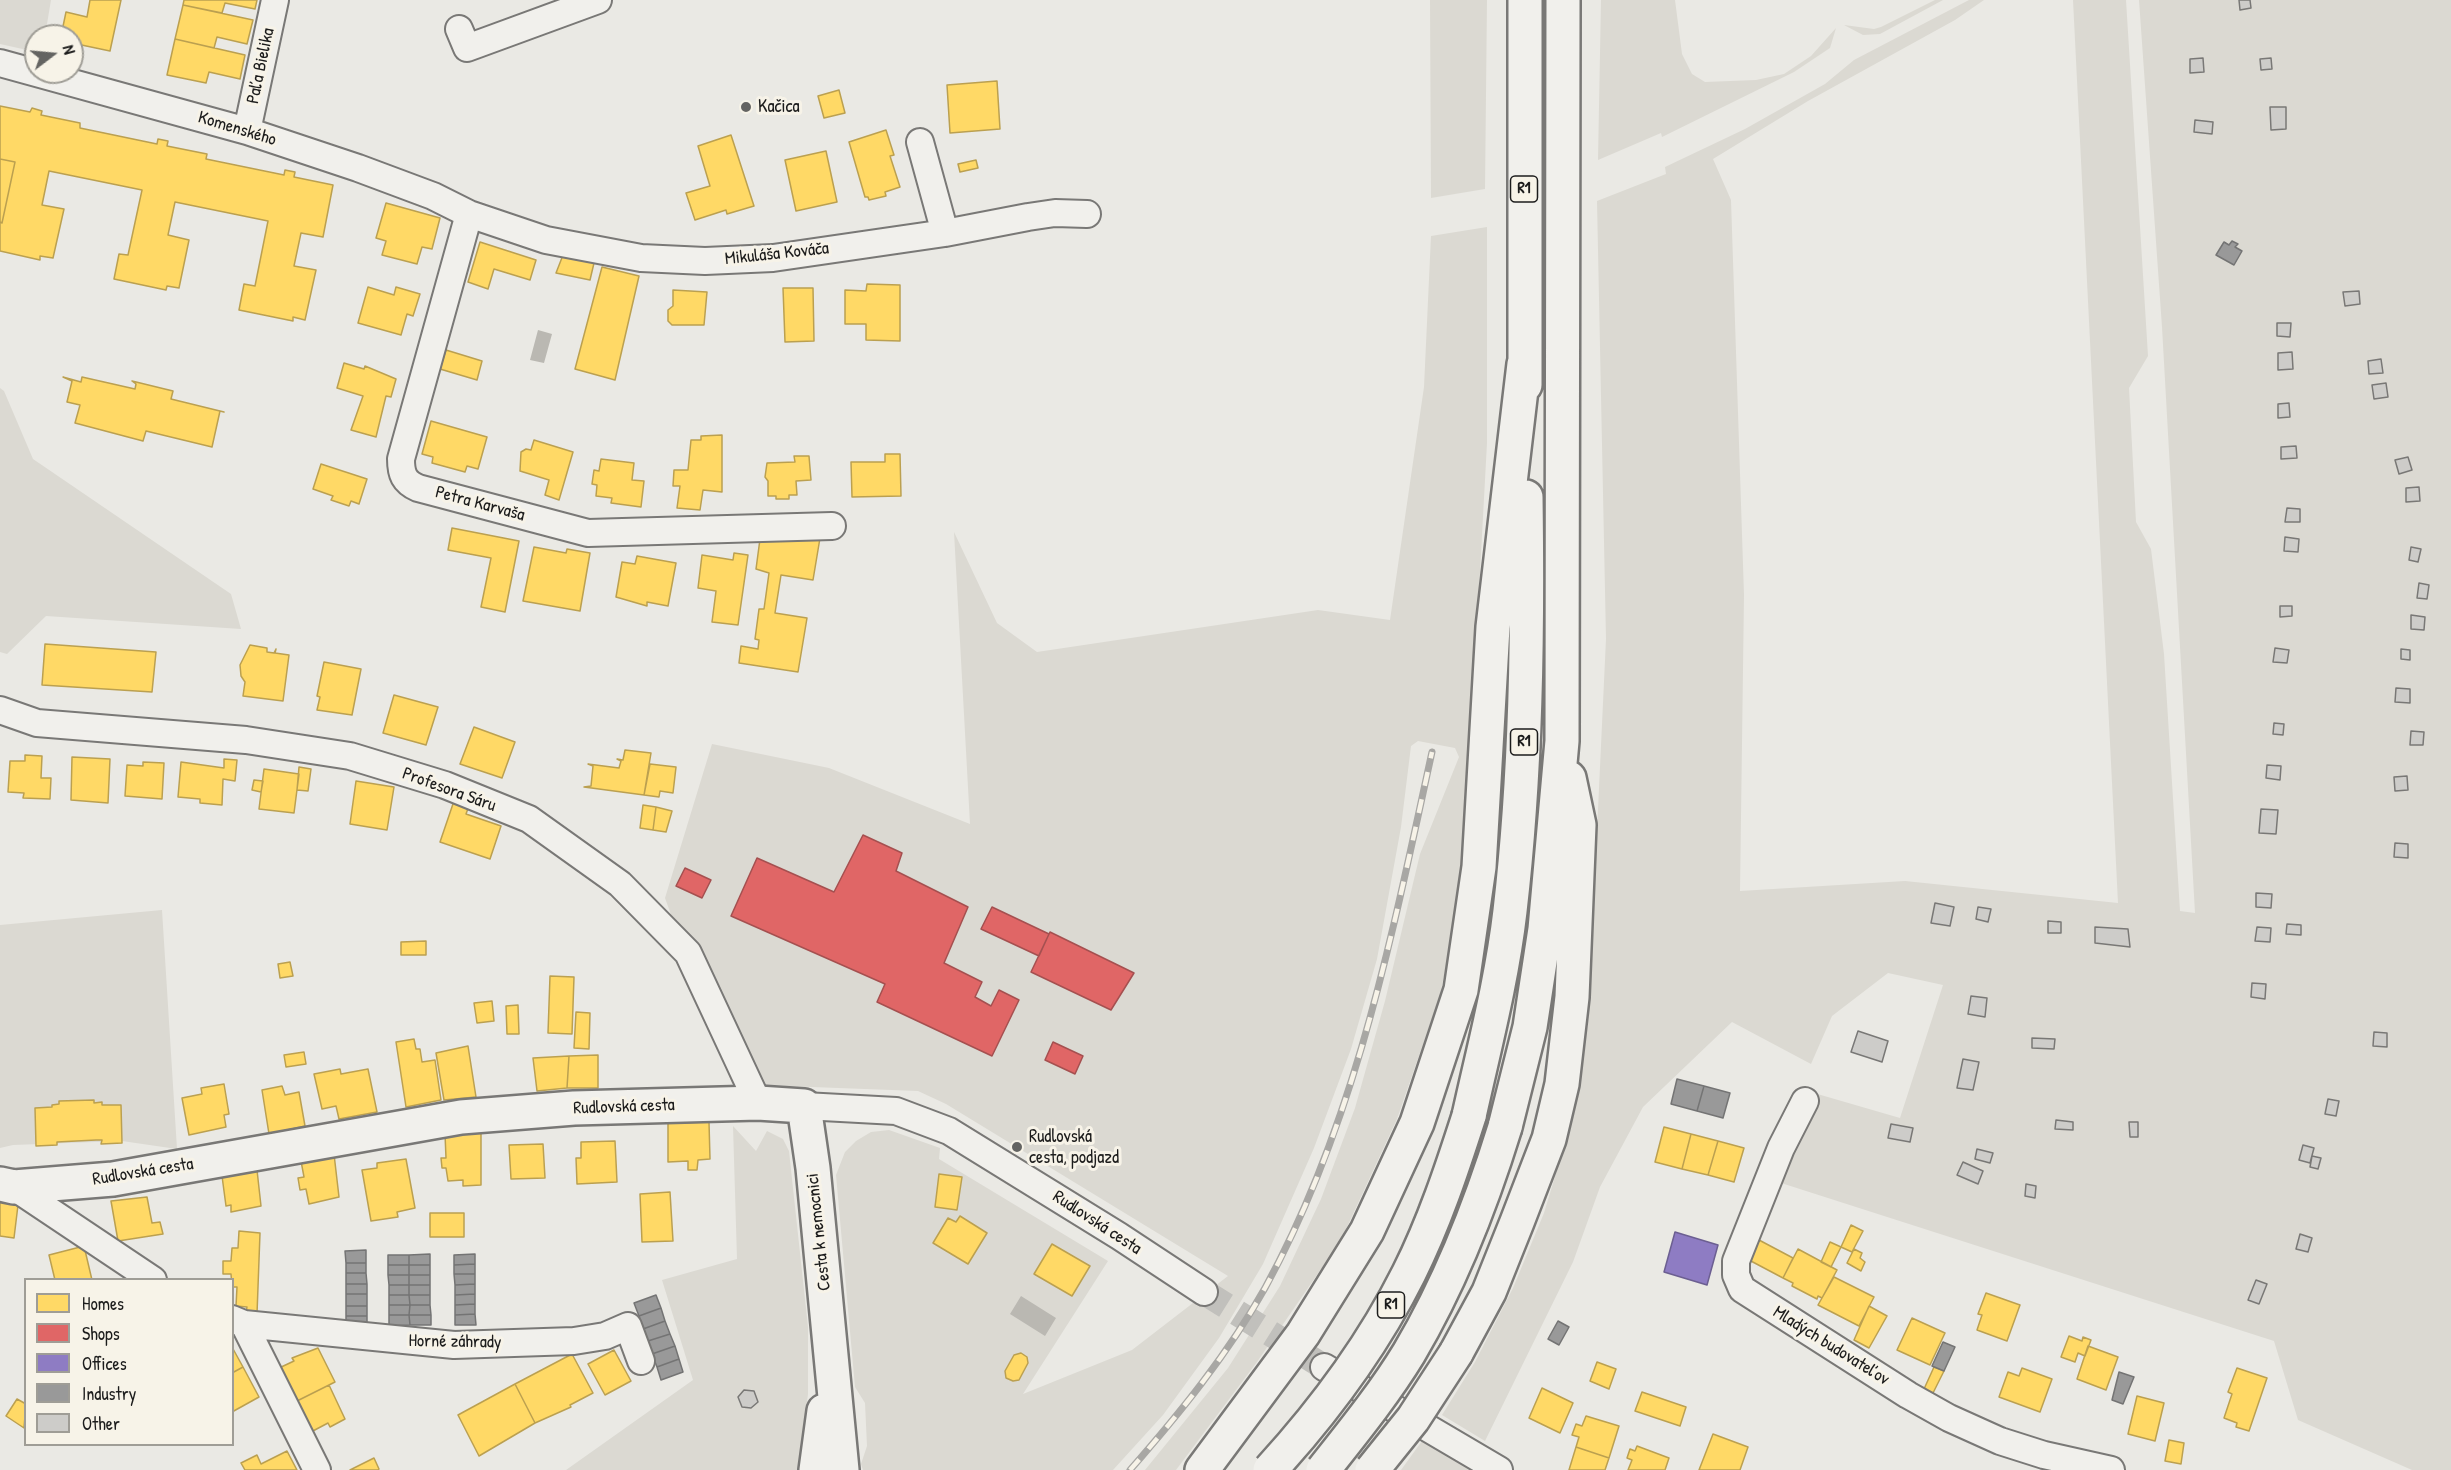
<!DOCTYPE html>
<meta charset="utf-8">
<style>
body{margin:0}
#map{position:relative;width:2451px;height:1470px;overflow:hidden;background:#eae9e4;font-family:"Patrick Hand",sans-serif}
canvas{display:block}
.legend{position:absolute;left:24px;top:1278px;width:210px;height:168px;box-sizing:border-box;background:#f7f3e8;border:2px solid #9f9d96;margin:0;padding:8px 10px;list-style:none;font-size:18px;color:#1c1c1c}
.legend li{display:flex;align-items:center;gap:12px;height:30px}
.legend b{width:30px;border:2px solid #9f9d96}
.north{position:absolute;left:24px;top:24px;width:60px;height:60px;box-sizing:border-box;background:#f7f3e8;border:2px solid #9f9d96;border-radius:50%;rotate:74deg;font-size:16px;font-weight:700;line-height:24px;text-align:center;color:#1c1c1c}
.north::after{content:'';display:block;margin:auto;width:21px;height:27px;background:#646462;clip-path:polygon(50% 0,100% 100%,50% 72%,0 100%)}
</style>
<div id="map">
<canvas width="2451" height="1470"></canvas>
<ul class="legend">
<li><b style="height:16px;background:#ffd966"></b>Homes</li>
<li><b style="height:16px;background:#e06666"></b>Shops</li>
<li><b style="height:16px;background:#8e7cc3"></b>Offices</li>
<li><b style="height:16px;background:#999"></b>Industry</li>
<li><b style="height:16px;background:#cdccc9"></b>Other</li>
</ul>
<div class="north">N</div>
</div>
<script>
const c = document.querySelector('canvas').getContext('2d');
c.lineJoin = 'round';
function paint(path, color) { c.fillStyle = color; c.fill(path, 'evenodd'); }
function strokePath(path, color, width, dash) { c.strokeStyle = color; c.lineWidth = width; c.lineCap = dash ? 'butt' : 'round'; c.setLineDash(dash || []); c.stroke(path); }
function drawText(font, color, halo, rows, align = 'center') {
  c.font = font + ' "Patrick Hand",sans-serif'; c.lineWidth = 6; c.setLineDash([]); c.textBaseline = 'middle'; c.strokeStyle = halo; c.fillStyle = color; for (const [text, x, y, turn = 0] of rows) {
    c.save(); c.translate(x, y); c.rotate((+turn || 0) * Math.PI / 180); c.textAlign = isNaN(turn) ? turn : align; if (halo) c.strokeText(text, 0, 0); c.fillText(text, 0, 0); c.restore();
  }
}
paint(new Path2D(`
 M0 0H51L45 36H36V52L0 44Z
 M1430 0H1487L1485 189 1431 198Z
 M1601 0H1675L1682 54 1692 74 1705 82 1756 80 1784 74 1811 56 1836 28 1830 48 1794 72 1662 137 1661 133 1598 160Z
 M1935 0H1943L1880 34 1863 35 1844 25 1874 29 1881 27Z
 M1969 0H1984L1955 20 1808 101 1713 159 1731 200 1744 595 1740 891 1905 881 2118 903 2073 0H2126L2148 356 2129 388 2136 522 2151 549 2164 654 2180 911 2195 913 2162 327 2139 0H2451V1470H2412L2298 1420 2274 1341 1778 1182 1814 1093 1900 1118 1943 985 1888 973 1832 1016 1811 1064 1732 1022 1643 1107 1600 1187 1573 1262 1485 1441 1442 1415 1475 1362 1513 1288 1544 1213 1574 1114 1588 1023 1606 639 1597 201 1666 174 1665 167 1745 129 1825 84 1854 60Z
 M1487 227V443L1469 775 1471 777 1461 893 1440 995 1397 1119 1341 1240 1257 1362 1176 1470H1145L1228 1368 1280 1286 1321 1199 1355 1108 1385 1001 1420 854 1459 757 1455 748 1418 741 1411 746 1401 827 1377 959 1351 1049 1314 1148 1263 1264 1219 1338 1163 1415 1113 1470H863L861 1464 867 1446 865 1403 855 1387 836 1175 845 1152 856 1141 871 1132 889 1130 940 1148 939 1159 1108 1261 1023 1394 1132 1350 1228 1276 946 1104 918 1091 732 1084 665 898 712 744 829 768 970 824 954 532 997 623 1037 652 1318 610 1390 620 1424 387 1431 236Z
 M0 388 4 391 33 459 231 594 241 629 46 616 7 654 0 652Z
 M162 910 177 1149 122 1141 13 1145 0 1148V925Z
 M733 1126 756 1151 767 1131 783 1139 789 1151 808 1327V1394L799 1467 797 1470H566L693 1380 662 1280 737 1259Z
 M1422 1441 1476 1470H1401Z`), '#dbd9d2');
paint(new Path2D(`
 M538 330 552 334 544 363 530 360Z
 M1021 1296 1056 1318 1045 1336 1010 1314Z`), '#bab8b2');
const homes = new Path2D(`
 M90 0H121L110 51 72 43V36H61L66 12 87 17Z
 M184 0H257L255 9 225 3 222 13 183 5Z
 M183 5 253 20 247 44 217 37 214 48 175 39Z
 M175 39 245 55 240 79 209 72 206 83 167 75Z
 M997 81 1000 129 950 133 947 85Z
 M839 90 845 113 824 118 818 96Z
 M0 106 30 112 32 108 42 111 41 115 80 123V128L157 144 158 139 168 141 167 146 207 154 206 159 284 175 285 170 295 172 294 177 333 185 323 237 301 233 294 266 316 270 305 320 293 317V321L239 310 244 284 255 286 268 221 175 202 168 235 189 240 179 288 167 286 166 290 114 279 119 254 128 255 142 190 49 171 42 205 64 209 53 258 40 256V260L0 251V222L2 223 15 162 0 159Z
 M886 130 894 155 890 156 900 187 885 192 886 196 869 200 868 197H865L849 142Z
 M731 135 754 206 727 214 726 210 695 220 686 193 710 186 698 146Z
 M826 151 837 202 796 211 785 160Z
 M0 159 15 162 2 223 0 222Z
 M976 160 978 168 960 172 958 164Z
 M386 203 440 218 432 249 422 247 417 264 382 255 386 241 376 238Z
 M480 242 536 260 530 280 494 269 488 289 468 282Z
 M563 255 594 263 590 280 556 273Z
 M602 267 639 276 615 380 575 369Z
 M867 284 900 285V341L866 340V324H845V290L866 291Z
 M368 287 394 295 396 287 420 294 413 316 407 314 401 335 358 323Z
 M783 288H813L814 341 785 342Z
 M673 290 707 292 704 325H672L668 321V310L673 306Z
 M446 350 482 361 477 380 440 369Z
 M344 363 364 369 365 366 396 379 391 397 386 396 376 437 351 430 363 396 337 388Z
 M63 377 81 382 82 377 135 389 136 384 132 381 173 391 171 399 224 412 220 411 212 447 146 431 143 441 75 423 80 405 67 402 72 381Z
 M431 421 487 437 478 469 467 466 465 472 432 463 433 457 422 454Z
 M722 435V492L703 490 700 510 677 508 680 486H673L674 470H688L691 440H701V436Z
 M534 440 573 452 559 500 545 495 549 480 520 471 521 452 526 449 531 450Z
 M885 454H900L901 496 852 497 851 462H885Z
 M794 456H809L811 480 796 481 797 495H789V499H776V496H768V481L765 477 767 463 795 462Z
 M601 459 634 463 632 480 644 481 641 507 611 503 612 498 596 496 597 485 592 484 594 470 599 471Z
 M321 464 367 479 359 504 351 501 349 506 331 500 333 496 313 489Z
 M452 528 519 541 505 612 481 607 491 558 448 550Z
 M820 538 813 580 781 575 775 613 807 618 798 672 739 663 741 646 758 649 759 640 755 639 759 609H764L769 573 756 569 760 539Z
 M534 547 566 553 567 549 590 553 580 611 523 601Z
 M734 553 748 555 738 625 712 622 716 591 698 588 702 555 733 560Z
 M637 556 676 563 668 606 647 602V606L616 597 622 562 635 564Z
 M45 644 156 652 152 692 42 685Z
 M250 645 267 648V652L274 653 276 649 275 653 289 655 283 701 243 696 245 682 241 676 240 665Z
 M324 662 361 669 352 715 317 710 320 697 317 696Z
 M394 695 438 707 426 745 383 733Z
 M474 727 515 742 502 778 460 764Z
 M625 750 651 753 644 795 584 787 591 786 593 766 588 764 619 768 621 761 617 759 623 760Z
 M25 755 42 756 41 778H51L50 799 23 798 24 793 8 792 10 761H25Z
 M72 757 110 759 108 803 71 800Z
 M224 759 237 760 235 781 223 779 222 805 200 803V799L178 797 181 762 224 768Z
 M143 762 164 763 162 799 125 796 127 765 143 766Z
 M650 764 676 767 673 793 660 791 659 797 644 795Z
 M299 767 311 769 308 791 297 790Z
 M264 769 299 774 294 813 259 809Z
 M254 780 263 781 261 792 252 790Z
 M356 781 394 787 387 830 350 824Z
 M455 798 470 803 466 814 501 826 490 859 440 842Z
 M643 805 656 807 653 830 640 828Z
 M656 807 672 811 666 832 653 830Z
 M426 941V955H401V942Z
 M290 962 293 976 280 978 278 964Z
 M550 976 574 977 572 1034 548 1033Z
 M492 1001 494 1021 477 1023 474 1003Z
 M518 1005 519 1034H507L506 1006Z
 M576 1012 590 1013 589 1049 574 1048Z
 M414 1039 416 1049H420L422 1062 435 1060 441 1100 406 1107 396 1042Z
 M468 1046 476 1097 444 1100 436 1053Z
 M304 1052 306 1064 286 1067 284 1055Z
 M598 1055V1088H567L569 1056Z
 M569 1056 567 1088 537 1091 533 1058Z
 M340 1069 341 1074 368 1069 377 1112 339 1119 336 1106 322 1109 314 1074Z
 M224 1084 229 1114 224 1115 226 1127 189 1135 182 1098 202 1094 201 1088Z
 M282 1086 285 1095 299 1092 305 1126 269 1134 262 1090Z
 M94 1100V1103L102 1102V1105H121L122 1143 101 1144 102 1140H96L57 1142V1145L36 1146 35 1108 52 1107V1105L59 1104V1101Z
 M709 1122 710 1159 698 1160 697 1170H688V1161L668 1162V1123Z
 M1664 1127 1691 1134 1682 1169 1655 1162Z
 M481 1130V1185L463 1186V1180L448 1181 446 1168H442L441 1158H446L445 1134Z
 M1691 1134 1718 1141 1708 1175 1682 1169Z
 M615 1141 617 1182 577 1184 576 1158H581V1142Z
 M1718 1141 1744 1148 1734 1182 1708 1175Z
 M543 1144 545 1178 511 1179 509 1145Z
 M334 1154 339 1197 309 1204 306 1189 300 1190 298 1178 304 1177 301 1161Z
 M406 1159 415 1208 397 1212 398 1217 371 1221 362 1170 377 1168V1163Z
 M257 1170 261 1206 231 1212V1205L226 1206 222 1176Z
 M939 1174 962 1177 957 1210 935 1207Z
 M670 1192 673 1241 642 1242 640 1194Z
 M147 1197 152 1223 160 1222 163 1234 118 1241 111 1201Z
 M0 1202 18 1205 14 1238 0 1236Z
 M430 1213H464V1237H430Z
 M960 1216 987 1233 968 1264 933 1243 948 1218 956 1222Z
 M1851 1225 1863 1231 1852 1252 1841 1247Z
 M239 1231 260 1233 257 1314 246 1313 247 1307 236 1306 237 1287H232L231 1274H223V1261H231L232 1248H238Z
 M1759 1240 1793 1258 1783 1278 1749 1260Z
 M1830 1242 1841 1247 1831 1267 1821 1262Z
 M1052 1244 1090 1266 1072 1296 1034 1274Z
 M84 1246 92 1280H55L49 1255Z
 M1798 1249 1837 1270 1822 1298 1818 1296 1817 1299 1792 1286 1793 1283 1783 1278Z
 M1854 1249 1862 1253 1860 1258 1865 1262 1861 1271 1847 1263Z
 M1834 1277 1874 1297 1859 1326 1818 1305Z
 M1986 1293 2020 1305 2007 1341 1977 1330 1982 1315 1978 1314Z
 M1869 1306 1887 1316 1869 1348 1854 1340Z
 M1912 1318 1945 1333 1930 1365 1897 1350Z
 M2069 1336 2082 1341 2083 1337 2091 1340 2085 1356 2078 1353 2075 1362 2061 1357Z
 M2088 1346 2118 1357 2106 1390 2077 1379Z
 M232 1347 243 1367 232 1373Z
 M318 1348 335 1382 295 1402 277 1369 294 1361 292 1358Z
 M614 1350 631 1381 605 1395 588 1364Z
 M1021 1353 1027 1357 1028 1363 1019 1380 1013 1381 1006 1378 1005 1371 1014 1355Z
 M572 1354 593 1393 570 1405 571 1407 535 1423 515 1384Z
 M1597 1362 1616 1369 1609 1389 1590 1381Z
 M243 1367 259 1397 232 1412V1373Z
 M1934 1367 1944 1371 1933 1393 1924 1389Z
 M2022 1368 2052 1379 2040 1412 1999 1397 2008 1372 2019 1376Z
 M2237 1368 2267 1378 2249 1431 2236 1427 2237 1423 2224 1418 2232 1394 2228 1392Z
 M515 1384 535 1423 479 1456 458 1415Z
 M329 1385 345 1419 330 1427 328 1423 311 1432 295 1402Z
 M1542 1388 1573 1403 1560 1433 1529 1418Z
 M1642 1392 1686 1407 1680 1426 1635 1411Z
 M2137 1396 2164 1403 2155 1441 2128 1434Z
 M17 1399 26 1404 24 1428 6 1416Z
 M1586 1416 1619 1426 1609 1458 1576 1447 1579 1437 1572 1435 1576 1424 1582 1426Z
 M1713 1434 1748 1447 1740 1470H1699Z
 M2169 1440 2184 1443 2181 1464 2165 1461Z
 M1637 1446 1669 1458 1665 1470H1628L1632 1460 1627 1458 1630 1449 1635 1451Z
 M1576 1447 1609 1458 1605 1470H1569Z
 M287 1451 297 1470H245L241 1463 257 1455 261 1464Z
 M374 1458 379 1469 378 1470H350Z`);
paint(homes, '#ffd966');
strokePath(homes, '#bba050', 1.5);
const shops = new Path2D(`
 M863 835 902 853 896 871 968 907 944 963 982 982 975 997 991 1006 999 990 1019 1000 992 1056 877 1002 885 984 731 916 757 858 834 892Z
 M685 868 711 880 702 898 676 886Z
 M992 907 1049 934 1039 956 981 929Z
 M1050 932 1134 973 1111 1010 1031 972Z
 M1053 1042 1083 1056 1075 1074 1045 1060Z`);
paint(shops, '#e06666');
strokePath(shops, '#a55050', 1.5);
const offices = new Path2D(`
 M1675 1232 1718 1245 1707 1285 1664 1272Z`);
paint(offices, '#8e7cc3');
strokePath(offices, '#6c5f91', 1.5);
const industry = new Path2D(`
 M2232 241 2238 244 2235 247 2242 251 2234 265 2216 255 2224 242 2229 245Z
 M1677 1079 1704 1086 1697 1111 1671 1104Z
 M1704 1086 1730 1093 1723 1118 1697 1111Z
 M366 1250V1263H346L345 1251Z
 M430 1254V1265H409V1255Z
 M475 1254V1264L454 1265V1255Z
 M388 1255H409V1265H388Z
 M346 1263H366V1273H346Z
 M475 1264V1274H454V1265Z
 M388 1265H409V1275H388Z
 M409 1265H430V1275H409Z
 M346 1273H366L367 1284H346Z
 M454 1274H475V1284L455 1285Z
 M388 1275H409V1285H389Z
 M409 1275H430V1285H409Z
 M346 1284H367V1294H346Z
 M475 1284V1294L455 1295V1285Z
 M389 1285H409V1295H389Z
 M409 1285H430V1295H409Z
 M346 1294H367V1306H346Z
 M475 1294V1304L455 1305V1295Z
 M389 1295H409L410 1305H389Z
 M409 1295H430V1305H410Z
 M656 1295 661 1308 639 1316 634 1303Z
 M475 1304V1314L455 1315V1305Z
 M389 1305H410L409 1315H389Z
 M410 1305H430L431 1315H409Z
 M346 1306H367V1316H346Z
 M661 1308 665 1321 643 1329 639 1316Z
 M475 1314 476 1325H455V1315Z
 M389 1315H409L410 1325 389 1326Z
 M409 1315H431V1325H410Z
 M346 1316H367V1326H346Z
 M665 1321 670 1334 648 1341 643 1329Z
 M1558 1321 1569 1327 1559 1345 1548 1339Z
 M670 1334 675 1346 652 1354 648 1341Z
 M1943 1342 1955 1347 1944 1371 1932 1366Z
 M675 1346 679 1359 657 1367 652 1354Z
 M679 1359 683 1372 661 1380 657 1367Z
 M2119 1372 2134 1377 2123 1404 2112 1400Z`);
paint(industry, '#999');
strokePath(industry, '#747474', 1.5);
const building = new Path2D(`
 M2239 0H2250L2251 8 2240 10Z
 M2203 58 2204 72 2190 73V59Z
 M2271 58 2272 69 2261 70 2260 59Z
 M2270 107H2286V129L2271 130Z
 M2195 120 2213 122 2212 134 2194 132Z
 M2359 291 2360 304 2345 306 2343 292Z
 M2277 323H2291L2290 337 2277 336Z
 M2292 352 2293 369 2278 370V353Z
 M2381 359 2383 373 2369 374 2368 361Z
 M2386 383 2388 397 2374 399 2372 385Z
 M2289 403 2290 417 2278 418V404Z
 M2296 446 2297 458 2281 459V447Z
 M2408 457 2412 470 2399 474 2395 460Z
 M2419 487 2420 501 2406 502V488Z
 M2287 508 2300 509V522H2285Z
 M2285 537 2299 539 2298 552 2284 551Z
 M2411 547 2421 549 2418 562 2409 560Z
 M2419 583 2429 585 2427 599 2417 598Z
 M2280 606H2292V616L2280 617Z
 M2411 615 2425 617 2424 630 2411 629Z
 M2275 648 2289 650 2287 663 2273 662Z
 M2401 649 2410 650V660L2401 659Z
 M2396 688 2410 689V703L2395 702Z
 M2274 723 2284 724 2283 735 2273 734Z
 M2411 731 2424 732 2423 745H2410Z
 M2267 765 2281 766 2280 780 2266 778Z
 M2407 776 2408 790 2395 791 2394 777Z
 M2261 809 2278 810 2276 834 2259 833Z
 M2395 843 2408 844V858L2394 857Z
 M2256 893 2272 894 2271 908 2256 907Z
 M1935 903 1954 907 1950 926 1931 923Z
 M1978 907 1991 909 1988 922 1976 919Z
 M2048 921 2061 922V933H2048Z
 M2287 924 2301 925V935L2286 934Z
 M2095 927 2128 929 2130 947 2095 943Z
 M2257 927 2271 928 2270 942 2255 941Z
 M2252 983 2266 984 2265 999 2251 997Z
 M1971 996 1987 998 1985 1017 1968 1014Z
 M1858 1031 1888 1041 1882 1062 1851 1052Z
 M2374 1032 2387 1033V1047L2373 1046Z
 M2032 1038 2055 1039 2054 1049 2032 1048Z
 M1963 1059 1979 1062 1973 1090 1957 1088Z
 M2328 1099 2339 1101 2336 1116 2325 1114Z
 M2056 1120 2073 1122V1130L2055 1129Z
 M2129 1122H2138V1137H2130Z
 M1891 1124 1913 1128 1910 1142 1888 1138Z
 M2303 1145 2314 1148 2310 1163 2299 1160Z
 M1977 1149 1993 1153 1990 1163 1975 1159Z
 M2312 1156 2321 1158 2318 1169 2310 1167Z
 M1963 1162 1983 1171 1978 1184 1957 1175Z
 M2026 1184 2036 1186 2035 1198 2025 1196Z
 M2300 1234 2312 1238 2308 1252 2296 1249Z
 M2256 1280 2267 1284 2259 1304 2248 1300Z
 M744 1390 754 1391 758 1402 751 1408 742 1407 738 1397Z`);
paint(building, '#cdccc9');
strokePath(building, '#797876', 1.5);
strokePath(new Path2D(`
 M1204 1292 1324 1367`), '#c1c0bc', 26, [26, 13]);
const street = new Path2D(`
 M459 29 467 48 598 0
 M0 63 247 131 358 168 433 196 469 214 546 240 641 258 705 261 773 258 945 233 1028 217 1055 213 1087 214
 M247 131 275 0
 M920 142 945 233
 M469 214 401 459C401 474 404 482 418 488L588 533 832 526
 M0 710 37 723 246 740 350 756 445 785 529 819 620 884 688 953 758 1103
 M1805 1101 1781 1148 1736 1261V1275L1742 1289 1908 1395 1949 1418 2000 1441 2044 1455 2111 1470
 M804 1106 896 1111 949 1131 1119 1236 1204 1292
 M14 1187 153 1280
 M232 1319 244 1324 454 1345 574 1341 605 1336 628 1326 641 1361
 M244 1324 317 1470
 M1324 1367 1499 1470`);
const secondary = new Path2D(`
 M0 1184 14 1187 113 1179 461 1117 574 1108 758 1103 804 1106 813 1168 842 1470
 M816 1470 824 1411`);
const highway = new Path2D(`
 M1525 385V0
 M1469 1116C1484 1048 1502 980 1510 911 1526 773 1528 635 1526 497
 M1505 1127 1530 1027 1545 929 1562 741 1563 0
 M1456 1353 1489 1292 1517 1222 1549 1139 1562 1084 1572 997 1579 825 1569 778
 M1202 1470 1303 1334 1367 1231 1417 1123 1461 990 1479 867 1493 627 1524 364`);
strokePath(street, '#797876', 30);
strokePath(secondary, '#797876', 38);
strokePath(highway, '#797876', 38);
strokePath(street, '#f1f0ec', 26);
strokePath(secondary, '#f1f0ec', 33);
strokePath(highway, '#f1f0ec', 33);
const rail = new Path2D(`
 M1130 1470C1180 1413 1228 1354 1265 1288 1356 1122 1392 935 1432 752`);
strokePath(rail, '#a8a7a4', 7);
strokePath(rail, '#f7f3e8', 4.5, [14]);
const highwayBridge = new Path2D(`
 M1270 1470C1324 1411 1373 1345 1409 1273 1434 1223 1452 1169 1469 1116
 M1323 1470C1353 1432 1384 1394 1409 1353 1451 1282 1481 1205 1505 1127
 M1372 1470 1413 1419 1456 1353`);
strokePath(highwayBridge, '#797876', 38, []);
strokePath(highwayBridge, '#f1f0ec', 33);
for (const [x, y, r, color] of [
 [746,107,6,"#646462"],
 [1017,1147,6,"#646462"]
]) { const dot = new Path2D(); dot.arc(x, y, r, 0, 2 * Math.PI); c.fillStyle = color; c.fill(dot); strokePath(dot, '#f7f3e8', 2); }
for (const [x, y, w] of [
 [1524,189,27],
 [1524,742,27],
 [1391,1305,27]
]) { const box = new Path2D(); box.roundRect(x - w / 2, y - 13, w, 26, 4.5); c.fillStyle = '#f7f3e8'; c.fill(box); strokePath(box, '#1c1c1c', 1.5); }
drawText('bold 16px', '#1c1c1c', null, [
 ["R1",1524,189],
 ["R1",1524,742],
 ["R1",1391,1305]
]);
drawText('18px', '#1c1c1c', '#f7f3e8', [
 ["Paľa Bielika",261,66,-78],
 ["Komenského",237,129,17],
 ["Mikuláša Kováča",777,254,-6],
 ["Petra Karvaša",480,504,15],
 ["Profesora Sáru",449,790,20],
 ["Rudlovská cesta",624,1107,-2],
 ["Rudlovská cesta",143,1172,-9],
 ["Rudlovská cesta",1097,1223,33],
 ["Cesta k nemocnici",819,1232,-96],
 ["Horné záhrady",455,1342,1],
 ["Mladých budovateľov",1831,1346,32]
]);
drawText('18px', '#1c1c1c', '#f7f3e8', [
 ["Kačica",758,107],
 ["Rudlovská",1029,1137],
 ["cesta, podjazd",1029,1158]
], 'left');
</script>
